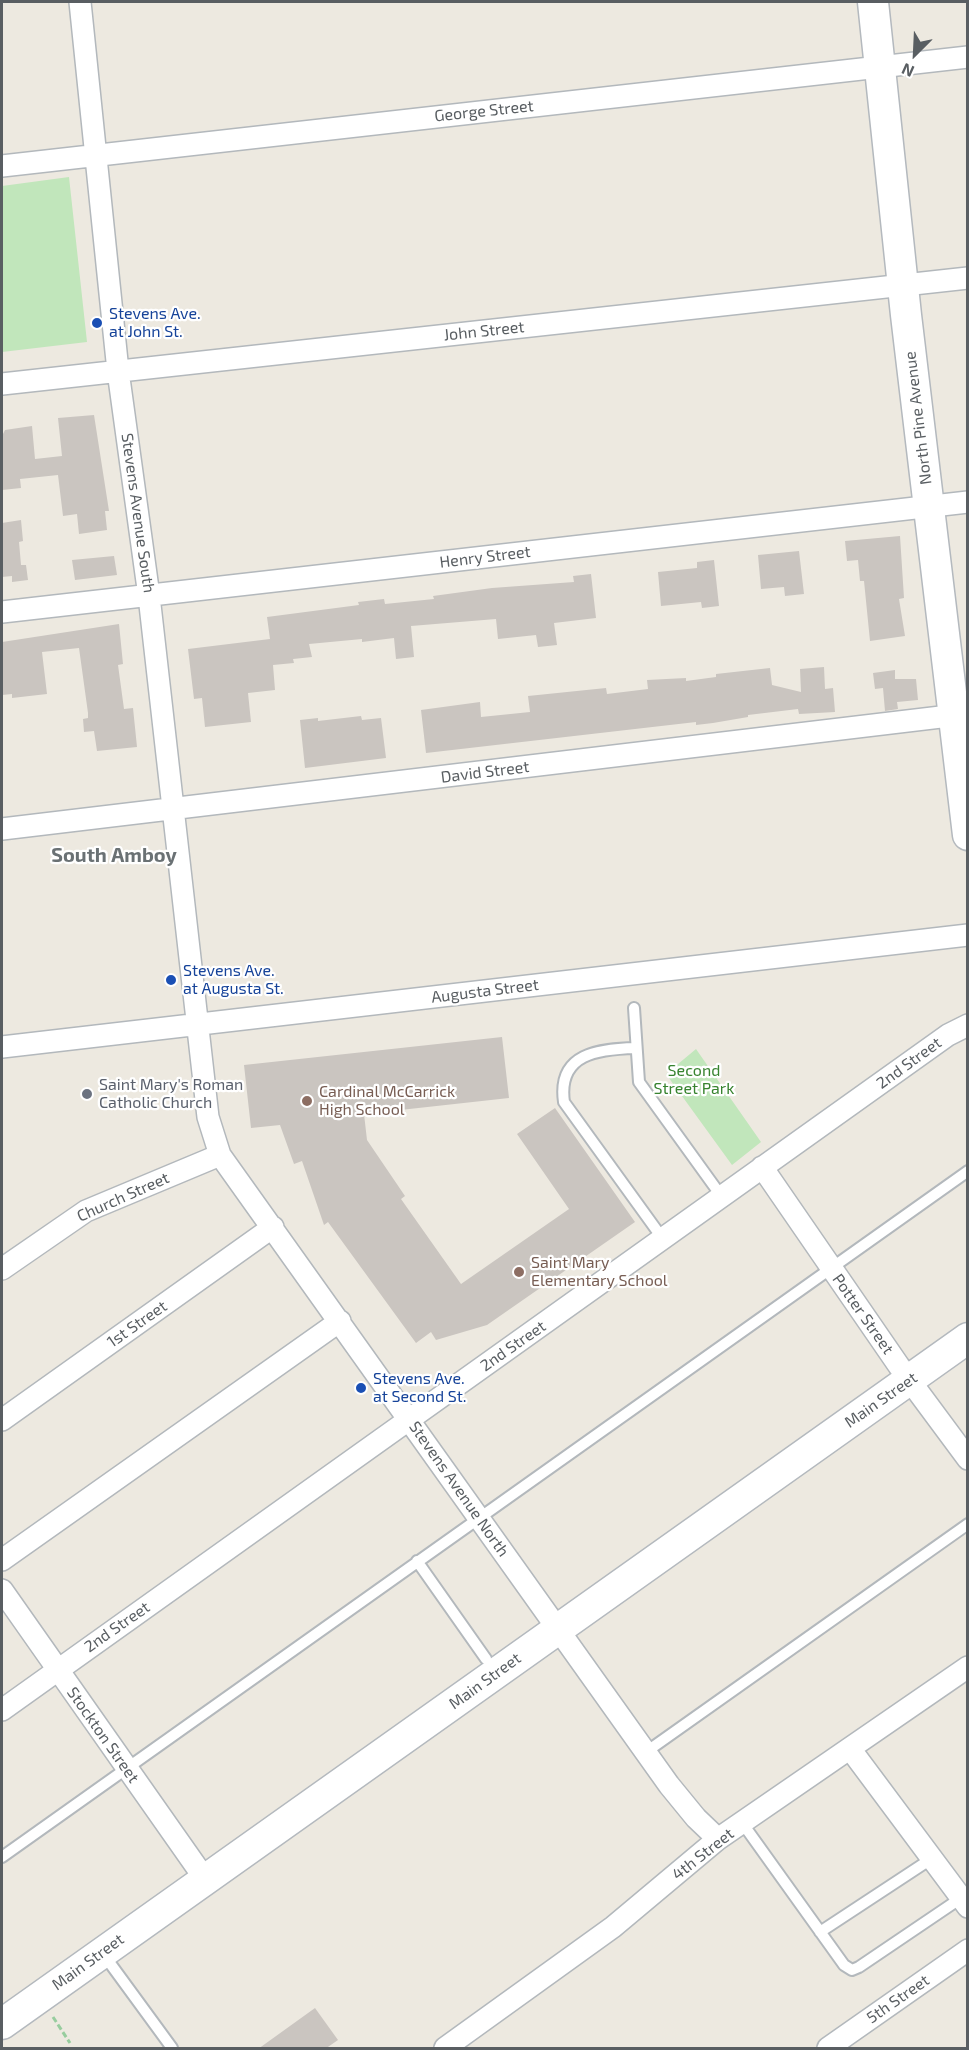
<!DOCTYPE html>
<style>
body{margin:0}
#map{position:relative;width:969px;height:2050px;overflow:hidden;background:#ede9e0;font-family:"Exo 2",sans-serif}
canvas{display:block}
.frame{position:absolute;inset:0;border:3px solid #595e62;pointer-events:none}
.north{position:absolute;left:885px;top:24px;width:60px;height:60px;-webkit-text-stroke:4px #fff;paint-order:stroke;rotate:204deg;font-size:16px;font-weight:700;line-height:24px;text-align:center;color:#595e62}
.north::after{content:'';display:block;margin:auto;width:21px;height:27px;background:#595e62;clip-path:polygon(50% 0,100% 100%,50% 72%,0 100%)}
</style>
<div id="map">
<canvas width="969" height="2050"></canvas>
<div class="frame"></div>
<div class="north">N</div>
</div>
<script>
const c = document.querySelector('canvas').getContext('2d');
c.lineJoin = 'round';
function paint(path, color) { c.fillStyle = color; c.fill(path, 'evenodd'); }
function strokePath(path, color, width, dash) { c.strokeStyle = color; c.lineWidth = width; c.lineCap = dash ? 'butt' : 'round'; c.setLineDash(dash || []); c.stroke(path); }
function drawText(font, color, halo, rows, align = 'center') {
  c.font = font + ' "Exo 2",sans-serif'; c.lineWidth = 4.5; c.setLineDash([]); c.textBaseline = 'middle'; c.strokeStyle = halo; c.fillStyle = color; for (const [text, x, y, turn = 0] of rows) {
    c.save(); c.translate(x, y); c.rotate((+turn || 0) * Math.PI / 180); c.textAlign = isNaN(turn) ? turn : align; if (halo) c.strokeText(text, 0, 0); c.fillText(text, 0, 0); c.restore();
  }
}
paint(new Path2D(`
 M69 177 87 342 2 352V186Z
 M696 1049 761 1142 732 1165 666 1074Z`), '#c1e6bb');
paint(new Path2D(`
 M94 415 109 511H105L107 530 79 534 77 514 63 516 58 475 20 479 21 488 2 490V436L5 430 32 426 35 459 62 456 58 418Z
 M21 520 23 541 19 542 21 565H26L28 580 12 582V576L2 577V523Z
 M900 536 904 598 899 599 905 636 870 641 864 581H860L858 560 847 561 845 541Z
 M799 551 804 594 785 596 784 587 761 589 758 555Z
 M114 556 117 575 75 580 72 560Z
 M714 560 719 606 702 608 701 602 661 606 658 572 697 568V562Z
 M591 574 596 618 554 623 557 645 538 647 536 635 498 639 496 619 411 626 414 657 396 659 394 638 362 642V639L309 644 312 657 293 659 294 663 273 665 275 690 248 693 251 722 205 727 202 698 194 699 188 649 270 639 267 617 359 605 358 602 384 599 385 604 434 599 433 596 492 588 574 582 573 576Z
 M119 624 123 664 118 665 124 709 133 708 137 747 97 751 94 731 84 732 83 719 88 718V713L79 648 42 652 47 694 12 698V694L2 695V642Z
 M824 667 825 689 833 688 835 712 799 714 798 709 748 715V717L713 723 696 725V722L426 753 421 710 480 702 481 717 530 712 528 696 606 688 607 694 648 689 647 680 686 678V681L716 677V674L770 668 772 685 801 692 800 669Z
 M895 670V679H916L918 700 897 702 898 709 885 711 883 688 875 689 873 673Z
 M361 716 362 720 381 718 386 758 305 768 300 720 318 718V721Z
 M502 1037 509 1098 364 1114 367 1140 405 1196 401 1199 461 1284 569 1209 517 1134 555 1108 635 1222 487 1325 436 1340 431 1332 416 1343 328 1222 324 1225 302 1161 294 1164 280 1125 251 1128 244 1065Z
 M315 2008 338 2040 325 2049H258Z`), '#cac5c0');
const lane = new Path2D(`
 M634 1008 639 1082 722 1197
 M636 1048C599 1049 557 1053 564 1102L663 1239
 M417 1561 486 1659
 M646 1752 968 1524
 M743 1824 844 1965 852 1970 859 1967 961 1898
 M2 1857 968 1171
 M820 1932 931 1859
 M104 1955 172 2048`);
const street = new Path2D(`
 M80 2 118 371 149 596 208 1117 220 1155 669 1785 696 1818 718 1839
 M2 166 968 57
 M2 384 968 278
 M2 612 968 502
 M2 829 966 714
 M2 1047 968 935
 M762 1167 899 1366 968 1459
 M2 1269 86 1211 220 1155
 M2 1420 273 1227
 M2 1560 340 1321
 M2 1590 205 1879
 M2 1710 948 1035 968 1025
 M851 1750 968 1907
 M445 2048 613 1927 718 1839 968 1667
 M828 2048 968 1950`);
const secondary = new Path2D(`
 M873 2 906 315 968 835
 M2 2024 968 1338`);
strokePath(lane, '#b3b8bc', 14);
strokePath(street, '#b3b8bc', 24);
strokePath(secondary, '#b4b9be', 33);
strokePath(new Path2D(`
 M53 2017 70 2043`), '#97cd9e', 3, [6, 3]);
strokePath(lane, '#fff', 10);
strokePath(street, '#fff', 21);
strokePath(secondary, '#fff', 30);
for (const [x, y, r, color] of [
 [97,323,6,"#1a4fb4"],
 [171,980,6,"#1a4fb4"],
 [87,1094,6,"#6b7280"],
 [307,1101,6,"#8d6e63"],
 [519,1272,6,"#8d6e63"],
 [361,1388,6,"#1a4fb4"]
]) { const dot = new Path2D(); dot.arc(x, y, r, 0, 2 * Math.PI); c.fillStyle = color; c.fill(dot); strokePath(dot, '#fff', 2); }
drawText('16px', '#595e62', '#fff', [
 ["George Street",484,111,-6],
 ["John Street",484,331,-6],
 ["North Pine Avenue",918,418,-97],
 ["Stevens Avenue South",138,513,82],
 ["Henry Street",485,557,-7],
 ["David Street",485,772,-7],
 ["Augusta Street",485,991,-7],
 ["2nd Street",909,1063,-36],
 ["Church Street",123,1197,-24],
 ["Potter Street",863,1314,55],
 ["1st Street",137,1324,-35],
 ["2nd Street",513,1346,-35],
 ["Main Street",881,1400,-35],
 ["Stevens Avenue North",459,1489,55],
 ["2nd Street",117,1627,-35],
 ["Main Street",485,1681,-36],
 ["Stockton Street",103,1735,55],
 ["4th Street",703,1854,-38],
 ["Main Street",88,1962,-36],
 ["5th Street",898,1999,-35]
]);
drawText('16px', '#164399', '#fff', [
 ["Stevens Ave.",109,314],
 ["at John St.",109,332],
 ["Stevens Ave.",183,971],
 ["at Augusta St.",183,989],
 ["Stevens Ave.",373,1379],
 ["at Second St.",373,1397]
], 'left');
drawText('16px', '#37832f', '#fff', [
 ["Second",694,1071],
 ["Street Park",694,1089]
]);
drawText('16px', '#5b616d', '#fff', [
 ["Saint Mary's Roman",99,1085],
 ["Catholic Church",99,1103]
], 'left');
drawText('16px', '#785e54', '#fff', [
 ["Cardinal McCarrick",319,1092],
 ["High School",319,1110],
 ["Saint Mary",531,1263],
 ["Elementary School",531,1281]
], 'left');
drawText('bold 20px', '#6a7174', '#fff', [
 ["South Amboy",114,855]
]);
</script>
